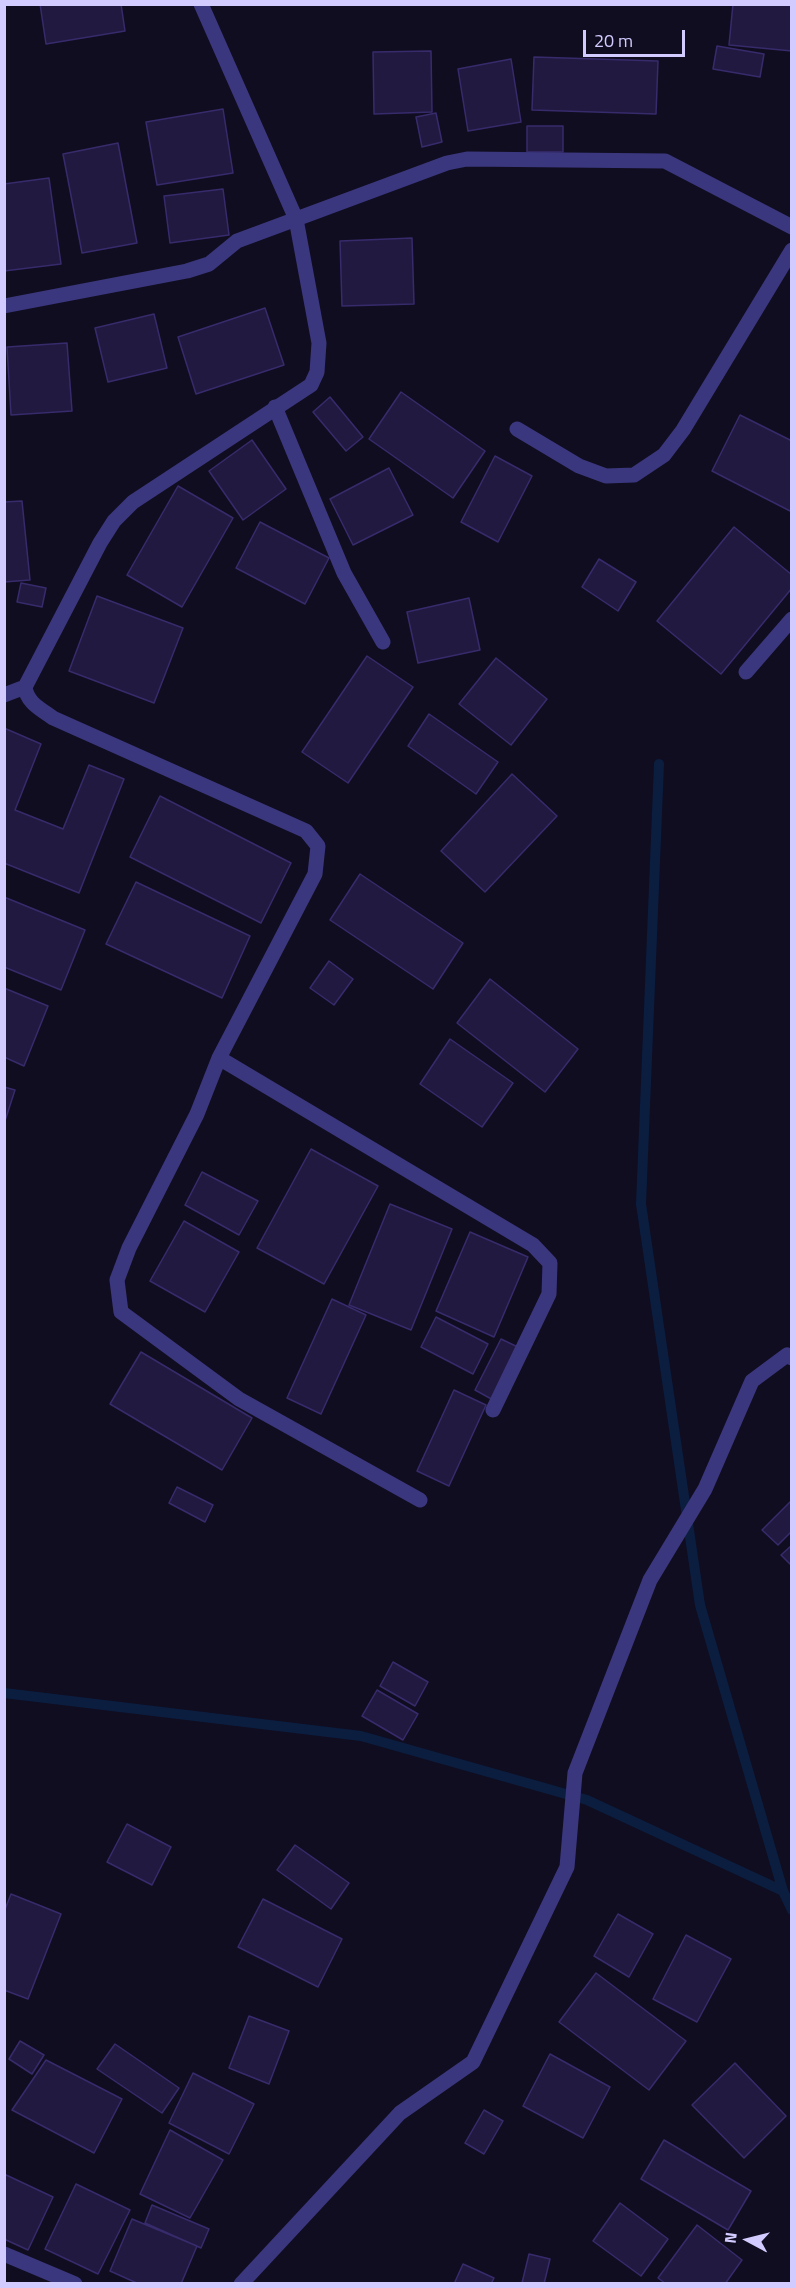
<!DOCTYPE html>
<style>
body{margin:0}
#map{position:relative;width:796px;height:2288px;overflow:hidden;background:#100d20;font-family:"Titillium Web",sans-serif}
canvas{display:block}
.frame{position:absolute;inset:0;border:6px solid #d2cbff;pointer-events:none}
.north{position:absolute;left:718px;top:2210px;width:60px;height:60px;-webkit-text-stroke:4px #100d20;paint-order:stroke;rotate:277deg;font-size:16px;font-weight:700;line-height:24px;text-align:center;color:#d2cbff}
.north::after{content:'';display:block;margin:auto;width:21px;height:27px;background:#d2cbff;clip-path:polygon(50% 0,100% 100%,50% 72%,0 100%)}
.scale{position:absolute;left:583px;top:30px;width:102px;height:27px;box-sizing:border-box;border:3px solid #d2cbff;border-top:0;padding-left:8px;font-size:18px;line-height:21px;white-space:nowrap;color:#d2cbff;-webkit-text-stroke:4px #100d20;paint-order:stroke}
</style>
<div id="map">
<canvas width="796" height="2288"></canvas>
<div class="frame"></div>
<div class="north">N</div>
<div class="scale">20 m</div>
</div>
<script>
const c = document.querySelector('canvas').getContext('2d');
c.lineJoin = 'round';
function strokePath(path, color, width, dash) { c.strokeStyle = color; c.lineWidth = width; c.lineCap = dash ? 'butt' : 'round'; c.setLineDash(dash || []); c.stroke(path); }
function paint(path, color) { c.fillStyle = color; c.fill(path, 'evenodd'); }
strokePath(new Path2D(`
 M659 764 641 1204 700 1605 783 1891 792 1910
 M4 1693 361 1736 587 1800 783 1891`), '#0b1e40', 10);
const building = new Path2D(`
 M40 4H121L125 31 46 44Z
 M733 4H792V51L729 45Z
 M717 46 764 54 760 77 713 69Z
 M431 51 432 112 374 114 373 52Z
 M534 57 658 61 656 114 532 110Z
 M511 59 521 122 468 131 458 69Z
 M223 109 233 173 157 185 146 122Z
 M436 113 442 142 422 147 416 117Z
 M527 126H563V152H527Z
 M118 143 137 243 82 253 63 154Z
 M49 178 61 264 4 271V184Z
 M223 189 229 235 170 243 164 196Z
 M412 238 414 304 342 306 340 241Z
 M265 308 284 365 196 394 178 337Z
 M154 314 167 368 108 382 95 328Z
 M67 343 72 411 11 415 7 347Z
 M401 392 485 451 453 498 369 439Z
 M330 397 363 437 346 451 313 412Z
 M740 415 792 441V512L712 471Z
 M252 440 286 489 243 520 209 471Z
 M495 456 532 476 498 542 461 522Z
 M389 468 413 515 353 545 330 499Z
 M178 486 233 518 182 607 127 575Z
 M22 501 30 580 4 582V502Z
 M260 522 329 558 305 604 236 568Z
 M734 527 792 575V588L721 674 657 621Z
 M599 559 636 582 618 611 582 587Z
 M21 583 46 588 42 607 17 602Z
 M97 596 183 628 154 703 69 671Z
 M469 598 480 650 418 663 407 612Z
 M367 656 413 687 348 783 302 752Z
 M496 658 547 699 511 745 459 704Z
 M429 714 498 762 476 794 408 746Z
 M4 728 41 744 15 810 63 829 89 765 124 779 79 893 4 863Z
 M512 774 557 816 485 892 441 851Z
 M160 796 291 863 261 923 130 857Z
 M360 874 463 943 433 989 330 920Z
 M136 882 250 936 222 998 106 944Z
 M4 897 85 930 61 990 4 967Z
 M329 961 353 979 334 1005 310 988Z
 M490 979 578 1049 545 1092 457 1023Z
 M4 988 48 1006 24 1066 4 1057Z
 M450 1039 513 1083 482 1127 420 1084Z
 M4 1087 15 1090 4 1124Z
 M311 1149 378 1186 324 1284 257 1248Z
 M202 1172 258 1201 239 1235 185 1205Z
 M390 1204 452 1229 411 1330 349 1305Z
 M184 1221 239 1252 205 1312 150 1281Z
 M470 1232 528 1257 494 1337 436 1311Z
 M332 1299 366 1315 321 1414 287 1398Z
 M436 1317 488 1344 473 1374 421 1347Z
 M501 1339 522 1349 495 1401 475 1390Z
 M141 1352 252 1418 222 1470 110 1404Z
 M454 1390 486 1405 449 1486 417 1471Z
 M177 1487 213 1505 205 1522 169 1503Z
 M792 1500V1531L778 1545 762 1530Z
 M792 1545V1566L781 1555Z
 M393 1662 428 1682 415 1706 380 1686Z
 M377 1690 418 1714 403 1740 362 1716Z
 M127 1824 171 1847 152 1885 107 1862Z
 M295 1845 349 1883 331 1909 277 1870Z
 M11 1894 61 1914 28 1999 4 1990V1912Z
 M263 1899 342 1939 318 1987 238 1947Z
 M618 1914 653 1934 629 1977 594 1956Z
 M686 1935 731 1959 697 2022 653 1999Z
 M596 1973 686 2041 649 2090 559 2022Z
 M249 2016 289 2031 269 2084 229 2068Z
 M20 2041 44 2055 32 2074 9 2059Z
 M115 2044 179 2088 162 2113 97 2069Z
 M550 2054 610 2087 583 2138 523 2106Z
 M46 2060 122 2099 94 2153 12 2110Z
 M735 2063 786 2116 744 2158 692 2105Z
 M193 2073 254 2104 229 2154 169 2123Z
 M484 2110 503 2121 484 2154 465 2143Z
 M170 2130 223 2160 190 2218 140 2194Z
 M664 2140 751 2191 728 2230 641 2179Z
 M4 2174 53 2197 28 2250 4 2239Z
 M76 2184 130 2210 98 2274 45 2249Z
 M620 2203 668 2239 641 2276 593 2241Z
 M152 2205 209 2229 201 2248 145 2223Z
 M132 2219 197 2246 181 2284H139L110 2271Z
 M697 2225 742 2260 725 2284H666L658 2278Z
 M529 2254 550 2259 544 2284 522 2283Z
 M463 2264 494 2278 491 2284H454Z`);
paint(building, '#211940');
strokePath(building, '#382b6c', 1.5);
strokePath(new Path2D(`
 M201 4 296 219 319 343 317 372 311 385 133 502 114 521 100 543 25 687C27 703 41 709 53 718L306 831 318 846 315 874 219 1058 197 1114 129 1248 117 1280 121 1312 239 1399 420 1500
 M4 306 187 271 209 264 237 241 447 163 467 159 665 161 792 227
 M275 407 344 573 383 642
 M517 429 579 466 606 476 634 475 664 455 683 430 792 250
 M746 672 792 619
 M4 695 25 687
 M219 1058 533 1245 550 1263 549 1294 493 1410
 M4 2254 75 2284
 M241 2284 400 2113 473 2062 567 1867 575 1773 650 1580 705 1489 752 1381 787 1355 792 1358`), '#3b377f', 15);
</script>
